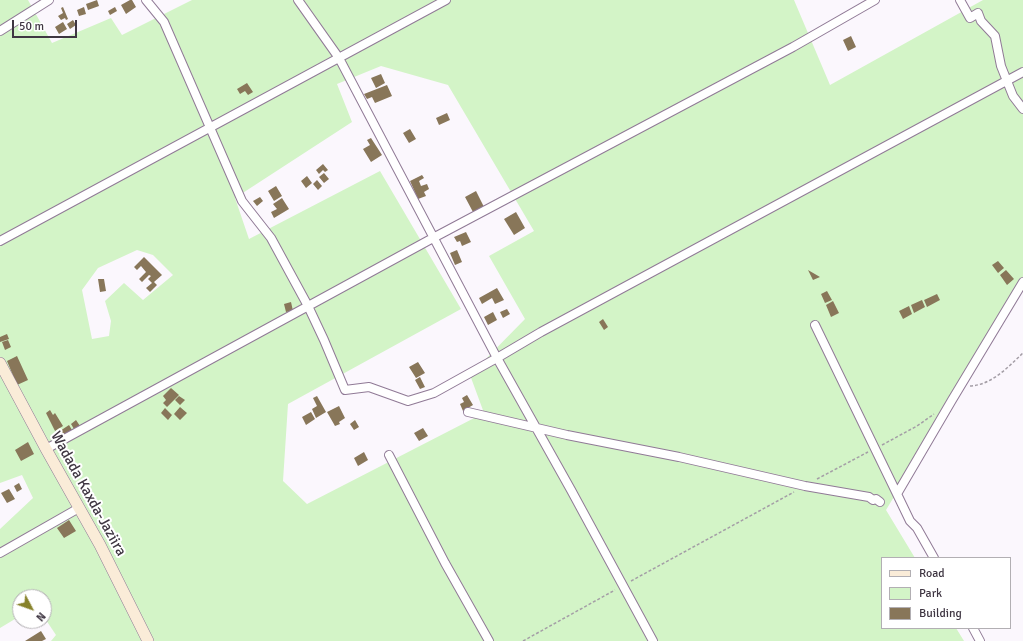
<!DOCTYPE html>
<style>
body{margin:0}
#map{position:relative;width:1023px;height:641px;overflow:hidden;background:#fbf7fd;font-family:Signika,sans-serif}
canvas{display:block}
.legend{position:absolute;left:881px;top:557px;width:130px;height:72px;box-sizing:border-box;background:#fff;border:1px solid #b2afb3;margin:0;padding:5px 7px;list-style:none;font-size:12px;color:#3f3642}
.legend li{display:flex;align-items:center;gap:8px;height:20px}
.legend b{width:20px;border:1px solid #b2afb3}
.north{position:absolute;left:12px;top:589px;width:40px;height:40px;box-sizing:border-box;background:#fff;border:1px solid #b2afb3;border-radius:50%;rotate:131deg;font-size:11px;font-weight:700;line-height:16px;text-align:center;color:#3f3642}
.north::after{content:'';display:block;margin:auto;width:14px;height:18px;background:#87822b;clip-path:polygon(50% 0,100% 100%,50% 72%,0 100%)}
.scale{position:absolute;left:12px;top:20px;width:65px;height:18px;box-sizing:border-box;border:2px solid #3f3642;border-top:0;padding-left:5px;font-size:12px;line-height:14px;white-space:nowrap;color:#3f3642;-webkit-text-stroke:3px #fff;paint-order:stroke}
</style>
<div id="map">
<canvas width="1023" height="641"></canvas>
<ul class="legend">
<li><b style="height:5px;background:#faecd8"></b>Road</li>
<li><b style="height:11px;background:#d3f4c7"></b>Park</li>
<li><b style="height:11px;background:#887659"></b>Building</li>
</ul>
<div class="north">N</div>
<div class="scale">50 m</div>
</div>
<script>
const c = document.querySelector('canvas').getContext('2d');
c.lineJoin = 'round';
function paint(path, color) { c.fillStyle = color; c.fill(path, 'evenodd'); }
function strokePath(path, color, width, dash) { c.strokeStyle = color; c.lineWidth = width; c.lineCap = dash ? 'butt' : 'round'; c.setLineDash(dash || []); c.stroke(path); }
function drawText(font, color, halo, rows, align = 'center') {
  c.font = font + ' Signika,sans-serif'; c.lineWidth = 4; c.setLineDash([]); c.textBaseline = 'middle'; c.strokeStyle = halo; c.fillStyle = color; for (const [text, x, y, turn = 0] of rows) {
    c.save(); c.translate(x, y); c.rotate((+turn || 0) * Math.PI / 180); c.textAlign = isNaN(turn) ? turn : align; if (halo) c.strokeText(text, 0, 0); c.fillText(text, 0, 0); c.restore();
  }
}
paint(new Path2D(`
 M0 0H28L52 43 111 18 122 35 192 0H794L830 85 983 0H1023V283L886 510 915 558H882V628H956L964 641H51L56 635 44 617V597H20V616L0 628V529L33 498 22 475 0 483ZM381 66 448 85 534 231 489 256 525 319 470 375 484 413 307 504 283 481 288 404 461 309 380 171 249 239 235 198 352 122 337 84ZM137 250 153 255 173 275 143 300 124 283 105 301 111 321 109 336 92 339 82 290 98 268Z`), '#d3f4c7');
paint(new Path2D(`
 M97 0 99 6 88 10 86 4Z
 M130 0H132L136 7 126 14 121 5Z
 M63 7 68 19 66 20 65 18 61 20 58 16 63 13 61 8Z
 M84 7 86 14 79 16 77 10Z
 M115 7 117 11 110 15 108 11Z
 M73 20 76 25 70 29 67 24Z
 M63 22 67 29 59 34 55 27Z
 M851 36 856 47 848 51 843 40Z
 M381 74 385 83 376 88 371 78Z
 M247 83 253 92 248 95 245 91 240 94 237 89Z
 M387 85 392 96 375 103 372 97 367 99 364 94Z
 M447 113 450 120 439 125 436 118Z
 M410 129 416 139 409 143 403 133Z
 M371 138 382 155 371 162 363 149 370 145 367 140Z
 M323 164 328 170 325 172 323 170 319 174 316 170Z
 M324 173 329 179 324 183 319 177Z
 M422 175 424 178 419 181 421 186 427 184 429 189 424 192 426 196 418 199 410 181Z
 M307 176 312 183 306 188 301 181Z
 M317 180 322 186 318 190 313 184Z
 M276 186 282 196 274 201 268 191Z
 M476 191 484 207 473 212 465 197Z
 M260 197 263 201 257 206 253 201Z
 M282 198 289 209 274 218 271 212 277 209 273 204Z
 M516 212 525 228 514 235 504 219Z
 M466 232 471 242 462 246 460 241 457 242 454 237Z
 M457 250 462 262 455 265 450 253Z
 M144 257 162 275 154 282 157 285 150 292 146 288 152 283 148 279 151 276 149 275 142 282 139 279 146 272 141 266 137 270 134 267Z
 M998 261 1004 268 998 273 992 265Z
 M808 270 820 277 813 280Z
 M1006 270 1014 279 1007 285 1000 275Z
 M98 279H104L106 291 100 292Z
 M497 288 504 300 495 304 492 298 482 304 479 298Z
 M827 291 832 300 825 303 821 294Z
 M937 294 940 300 927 307 924 300Z
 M922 300 925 307 914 313 911 305Z
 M833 301 839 313 831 317 826 305Z
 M291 302 293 311 286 312 284 304Z
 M909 306 912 314 903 319 899 311Z
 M507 309 510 314 503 318 500 312Z
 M493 312 497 320 488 325 484 317Z
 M603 319 608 327 604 330 599 322Z
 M7 334 9 339 0 342V337Z
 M8 340 11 347 5 350 2 342Z
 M17 356 28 380 17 385 7 361Z
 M418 362 425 373 416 378 409 367Z
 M420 377 425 387 420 389 415 380Z
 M171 388 179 395 167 407 163 403 166 400 163 396Z
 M467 395 473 405 463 411 460 404 464 402 462 398Z
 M179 396 185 400 180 405 175 400Z
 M317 396 326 412 316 418 312 409 317 406 313 398Z
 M339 406 345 418 339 422 340 424 335 426 327 412Z
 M180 407 187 413 180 420 174 414Z
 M165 408 172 415 168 420 161 413Z
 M50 410 53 415 55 413 63 426 55 431 46 413Z
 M311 412 315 419 306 425 302 417Z
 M76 420 80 426 74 429 71 424Z
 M355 420 359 427 354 430 350 424Z
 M69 425 72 430 60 438 57 433Z
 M423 428 428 436 419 441 414 433Z
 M28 442 34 454 21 461 15 450Z
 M364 452 368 460 358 466 354 458Z
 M19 483 22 489 17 492 14 486Z
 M9 489 15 499 7 503 1 493Z
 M69 520 76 531 64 538 57 528Z
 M41 631 46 639 42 641H25Z`), '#887659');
const street = new Path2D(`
 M146 0 164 22 242 201 271 238 308 306 324 340 345 390 369 387 408 401 434 393 497 358 339 58 298 0
 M960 0 970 18 978 13 981 21 995 36 1001 66 1013 96 1023 109
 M0 31 49 0
 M0 241 446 0
 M815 325 897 494
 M468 412 567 435 679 457 805 486 869 497 873 500 876 499 880 502
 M46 449 433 238 793 47 875 0
 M389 455 445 563 489 641
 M0 553 79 508
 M934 558 917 528 910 521 897 494 952 400 1023 282
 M973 628 980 641
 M653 641 571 490 497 358 541 332 1023 72`);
const secondary = new Path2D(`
 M0 363 46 449 100 545 148 641`);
strokePath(street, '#907a96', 10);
strokePath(secondary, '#907a96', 12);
strokePath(new Path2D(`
 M970 386C992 385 1008 367 1023 353
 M882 445 917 426 934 414
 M817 479 868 452
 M631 581 794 492
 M523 641 615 590`), '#a49ea6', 1.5, [3, 2]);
strokePath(street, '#fff', 8);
strokePath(secondary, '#faecd8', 11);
drawText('15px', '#3f3642', '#fff', [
 ["Wadada Kaxda-Jaziira",88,494,61]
]);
</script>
